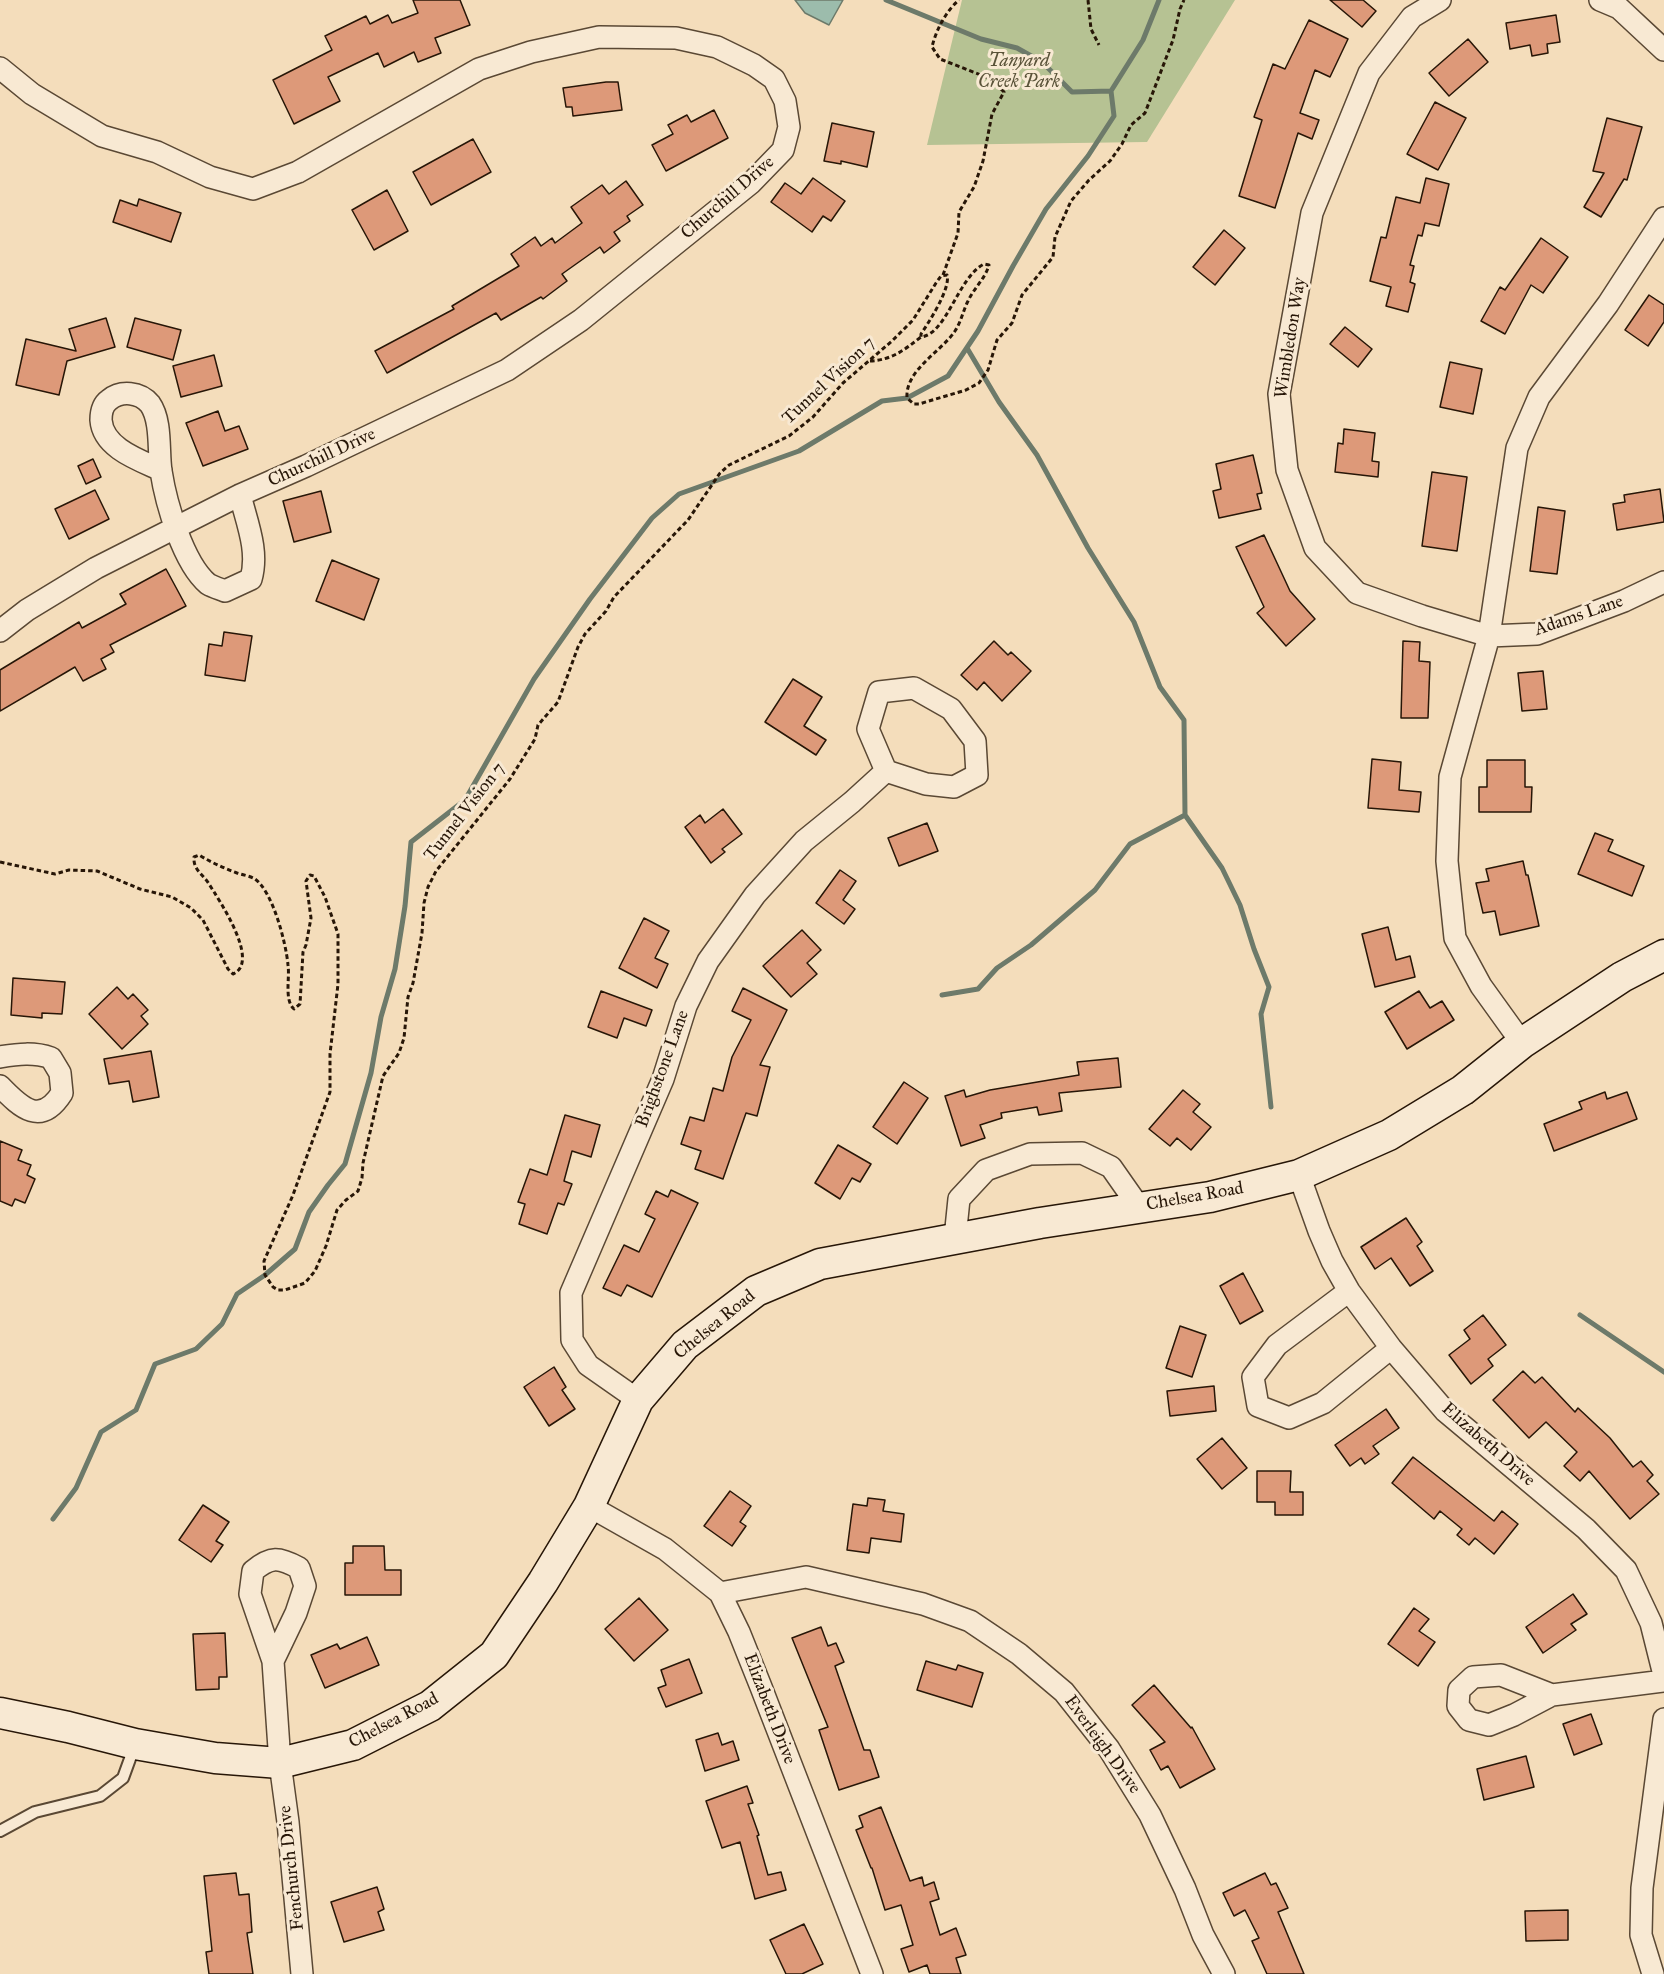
<!DOCTYPE html>
<style>
body{margin:0}
canvas{display:block;background:#f4ddbb}
</style>
<canvas width="1664" height="1974"></canvas>
<script>
const c = document.querySelector('canvas').getContext('2d');
c.lineJoin = 'round';
function paint(path, color) { c.fillStyle = color; c.fill(path, 'evenodd'); }
function strokePath(path, color, width, dash) { c.strokeStyle = color; c.lineWidth = width; c.lineCap = dash ? 'butt' : 'round'; c.setLineDash(dash || []); c.stroke(path); }
function drawText(font, color, halo, rows, align = 'center') {
  c.font = font + ' "IM FELL Great Primer",serif'; c.lineWidth = 6; c.setLineDash([]); c.textBaseline = 'middle'; c.strokeStyle = halo; c.fillStyle = color; for (const [text, x, y, turn = 0] of rows) {
    c.save(); c.translate(x, y); c.rotate((+turn || 0) * Math.PI / 180); c.textAlign = isNaN(turn) ? turn : align; if (halo) c.strokeText(text, 0, 0); c.fillText(text, 0, 0); c.restore();
  }
}
paint(new Path2D(`
 M962 0H1235L1147 142 927 145Z`), '#b6c293');
const water = new Path2D(`
 M795 0H843L829 25 805 13Z`);
paint(water, '#9cbcac');
strokePath(water, '#6d7a6a', 1.5);
strokePath(new Path2D(`
 M886 0 981 39 1017 48 1042 62 1072 92 1111 91 1143 40 1159 0
 M967 348 999 402 1037 455 1088 548 1134 622 1160 687 1184 720 1185 815 1222 868 1240 905 1254 949 1269 987 1261 1014 1271 1107
 M942 995 978 989 997 968 1031 945 1095 890 1130 844 1185 815
 M1580 1315 1664 1372
 M53 1519 76 1488 101 1432 136 1410 155 1364 196 1349 222 1324 237 1294 265 1275 295 1249 309 1212 328 1185 345 1164 371 1073 381 1017 395 969 405 906 411 842 465 800 534 679 590 599 652 518 679 494 799 451 882 401 907 398 948 376 978 331 1013 266 1046 209 1088 156 1114 116 1111 91`), '#6d7a6a', 5);
const building = new Path2D(`
 M413 0H460L470 25 435 38 441 53 418 62 414 52 384 67 378 53 328 77 340 101 294 124 273 80 332 50 325 36 366 16 370 24 388 15 392 23 418 13Z
 M1330 0H1363L1376 11 1362 27Z
 M1556 15 1560 42 1547 44 1548 53 1532 56 1530 45 1510 49 1506 23Z
 M1309 20 1348 39 1330 77 1315 70 1300 113 1319 120 1312 139 1298 133 1275 208 1239 196 1262 120 1254 117 1273 64 1285 69Z
 M1468 39 1488 62 1449 96 1429 73Z
 M606 82H618L622 110 573 116 572 107H566L563 88Z
 M1435 102 1466 118 1438 170 1407 154Z
 M714 110 728 138 666 171 652 145 673 134 668 125 687 115 691 122Z
 M1607 118 1642 127 1627 180 1624 179 1601 217 1584 207 1604 173 1593 171Z
 M832 123 874 132 867 167 841 161V164L824 161Z
 M473 139 491 172 431 205 413 172Z
 M813 178 845 201 831 221 823 216 812 232 771 202 785 183 801 194Z
 M1426 178 1449 184 1439 226 1425 223 1422 236 1418 235 1410 265 1414 266 1410 282 1415 284 1408 312 1386 306 1391 287 1370 281 1381 237 1386 238 1396 197 1420 203Z
 M626 181 643 205 627 216 630 221 614 232 620 241 604 253 600 247 562 274 567 281 543 299 541 297 501 320 496 313 387 373 375 351 454 309 452 306 519 266 511 254 535 237 541 246 552 238 555 243 582 223 571 207 602 185 609 194Z
 M387 190 408 231 374 250 352 210Z
 M139 199 181 213 171 242 113 222 120 200 137 206Z
 M1224 230 1245 248 1215 285 1193 267Z
 M1541 238 1568 257 1543 293 1531 285 1505 334 1481 321 1500 287 1505 290Z
 M1649 295 1664 305V322L1648 346 1625 330Z
 M106 318 115 347 67 361 59 395 16 385 26 339 76 351 69 329Z
 M135 318 181 330 173 360 127 347Z
 M1345 327 1372 349 1358 367 1330 344Z
 M214 355 222 386 181 397 173 366Z
 M1450 362 1482 369 1473 414 1440 407Z
 M218 411 225 431 239 426 248 449 203 466 186 423Z
 M1344 429 1375 433 1372 461 1379 462 1378 477 1335 472 1338 443 1343 444Z
 M1253 455 1262 493 1257 494 1261 509 1219 518 1213 491 1221 489 1216 464Z
 M93 459 101 477 86 484 78 466Z
 M1432 472 1467 477 1457 551 1422 546Z
 M1660 489 1664 522 1617 530 1613 504 1625 502 1624 495Z
 M95 490 109 519 69 539 55 509Z
 M321 491 331 532 294 542 283 501Z
 M1538 507 1565 511 1557 574 1530 571Z
 M1264 535 1290 591 1315 619 1286 646 1257 613 1264 607 1236 547Z
 M332 560 379 579 364 620 316 601Z
 M166 569 186 606 110 645 114 652 101 659 106 669 83 681 75 667 0 711V670L79 622 82 628 126 604 120 594Z
 M224 632 252 636 245 681 205 675 209 644 222 646Z
 M994 641 1008 655 1011 652 1031 671 1002 701 984 682 977 690 961 675Z
 M1403 641 1420 642 1419 661 1430 662 1428 718H1401Z
 M1543 671 1547 709 1522 711 1518 673Z
 M793 679 822 697 804 726 826 740 816 755 765 722Z
 M1372 759 1401 762 1399 790 1421 792 1419 812 1368 808Z
 M1487 760H1525V787H1532L1531 812H1479V787H1487Z
 M723 809 742 834 722 849 725 852 711 863 685 827 700 815 705 823Z
 M927 823 938 851 899 866 888 838Z
 M1595 833 1613 840 1608 851 1644 866 1632 896 1578 874Z
 M1523 861 1526 875H1528L1539 926 1500 935 1495 911 1483 913 1476 883 1489 881 1486 869Z
 M840 870 856 881 843 900 855 909 844 924 816 903Z
 M644 918 669 931 655 958 668 964 657 988 619 968Z
 M1388 927 1396 960 1410 956 1415 977 1375 987 1362 934Z
 M802 930 821 950 807 963 817 974 791 997 763 966Z
 M13 978 65 982 62 1014 42 1013V1018L11 1015Z
 M117 987 128 999 133 994 148 1010 141 1016 148 1024 122 1049 89 1014Z
 M743 988 787 1010 760 1065 770 1067 757 1116 746 1113 723 1179 695 1169 701 1151 681 1144 690 1117 704 1121 713 1088 723 1091 732 1057 751 1020 732 1011Z
 M601 991 652 1010 646 1026 624 1018 617 1038 588 1027Z
 M1419 991 1430 1008 1442 1001 1454 1020 1407 1049 1385 1012Z
 M151 1051 159 1097 133 1102 129 1081 109 1084 104 1059Z
 M1118 1058 1121 1087 1059 1093 1062 1111 1039 1115 1037 1107 1001 1113 1002 1118 980 1125 985 1138 961 1146 945 1096 964 1090 966 1097 990 1090 1079 1075 1077 1062Z
 M904 1082 928 1098 897 1144 873 1127Z
 M1183 1090 1200 1104 1193 1112 1211 1127 1191 1150 1177 1138 1170 1146 1149 1129Z
 M1605 1092 1607 1099 1627 1092 1637 1119 1554 1151 1544 1124 1582 1109 1579 1102Z
 M565 1115 600 1125 591 1157 572 1151 564 1181 572 1184 564 1205 558 1203 547 1234 519 1224 525 1204 518 1202 530 1169 547 1175Z
 M0 1141 22 1150 18 1160 31 1165 27 1175 35 1179 25 1203 15 1199 12 1206 0 1201Z
 M838 1145 871 1164 860 1182 852 1178 840 1199 815 1183Z
 M671 1190 698 1203 652 1297 627 1285 621 1296 603 1288 624 1245 639 1252 655 1219 645 1214 656 1191 668 1197Z
 M1406 1218 1422 1242 1417 1246 1433 1271 1410 1286 1391 1258 1375 1269 1361 1247Z
 M1243 1273 1263 1311 1240 1324 1220 1286Z
 M1483 1315 1506 1345 1488 1359 1493 1366 1471 1384 1449 1355 1470 1339 1464 1330Z
 M1180 1326 1206 1335 1192 1377 1166 1368Z
 M554 1367 566 1387 562 1390 575 1409 549 1426 524 1387Z
 M1523 1371 1535 1383 1542 1377 1575 1412 1578 1408 1610 1438 1633 1467 1641 1461 1653 1475 1647 1481 1659 1494 1630 1519 1589 1471 1580 1481 1564 1466 1577 1452 1546 1422 1529 1438 1493 1400Z
 M1214 1386 1216 1411 1170 1416 1167 1391Z
 M1386 1409 1399 1428 1373 1446 1379 1454 1365 1464 1361 1458 1350 1466 1335 1445Z
 M1222 1438 1247 1468 1222 1489 1197 1459Z
 M1413 1457 1494 1521 1502 1511 1518 1524 1494 1554 1475 1538 1469 1545 1457 1535 1462 1529 1440 1511 1434 1519 1392 1483Z
 M1257 1471H1291L1290 1492H1303V1515H1275V1502H1257Z
 M730 1491 751 1506 740 1522 746 1526 732 1546 704 1526Z
 M868 1498 885 1500 883 1511 904 1514 901 1542 871 1538 869 1553 847 1550 853 1504 867 1506Z
 M203 1505 229 1522 216 1541 223 1545 211 1562 179 1540Z
 M353 1546H384L385 1570H401V1595H345V1563H353Z
 M1573 1594 1587 1614 1571 1624 1576 1630 1543 1653 1526 1627Z
 M639 1598 668 1630 634 1661 605 1629Z
 M1414 1608 1429 1619 1419 1631 1435 1642 1418 1666 1388 1644Z
 M821 1627 828 1646 836 1643 844 1662 835 1666 864 1750H870L879 1777 839 1790 819 1730 828 1727 792 1638Z
 M225 1633 227 1677H219V1689L196 1690 193 1634Z
 M367 1637 379 1665 325 1688 311 1655 337 1644 340 1649Z
 M689 1659 702 1693 666 1707 658 1688 666 1685 661 1670Z
 M926 1661 956 1670 958 1665 983 1673 972 1707 917 1690Z
 M1154 1685 1191 1728 1192 1727 1215 1769 1180 1788 1168 1766 1161 1770 1150 1750 1165 1742 1132 1705Z
 M1591 1714 1602 1744 1574 1755 1563 1724Z
 M718 1733 722 1745 733 1741 739 1760 705 1771 696 1740Z
 M1526 1756 1534 1787 1484 1800 1477 1769Z
 M747 1786 753 1803 748 1804 759 1835 757 1836 768 1875 781 1872 786 1890 755 1899 740 1842 722 1848 706 1801Z
 M881 1807 910 1881 922 1877 924 1886 934 1882 939 1899 930 1902 940 1935 956 1928 966 1955 956 1958 961 1974H930L927 1965 909 1972 901 1949 913 1945 901 1905 885 1910 872 1868H871L856 1830 863 1827 859 1816Z
 M236 1873 239 1895 249 1894 252 1932 247 1933 253 1974H209L206 1952 212 1951 204 1876Z
 M1265 1873 1271 1885 1276 1883 1288 1908 1278 1912 1304 1974H1267L1252 1941 1259 1938 1245 1910 1234 1916 1223 1893Z
 M377 1887 384 1909 378 1912 384 1930 344 1942 331 1902Z
 M1568 1910V1940L1526 1941 1525 1911Z
 M804 1924 823 1964 802 1974H786L770 1940Z`);
paint(building, '#dd9979');
strokePath(building, '#271607', 1.5);
const lane = new Path2D(`
 M0 1831 35 1812 100 1796 123 1778 135 1745`);
const street = new Path2D(`
 M1440 0 1412 17 1369 73 1312 213 1279 394 1287 470 1315 548 1357 593 1422 616 1489 636 1517 448 1539 397 1608 304 1664 218
 M1600 0 1619 8 1664 50
 M0 68 32 94 102 136 157 152 210 177 253 189 298 172 479 69 531 52 599 37 676 38 717 47 754 65 774 79 785 101 789 127 783 150 751 183 581 320 507 370 306 466 240 495 96 568 27 610 0 631
 M161 470C139 460 103 448 101 420 101 412 102 405 109 400 121 390 140 392 150 404 162 421 158 452 161 471 166 503 183 563 208 584 213 587 220 589 225 591L251 579C259 551 247 523 240 495
 M1522 1043 1481 986 1455 938 1447 861 1450 777 1489 636 1537 634 1624 601 1664 582
 M0 1057C18 1054 34 1052 51 1058L60 1073 62 1093C41 1126 22 1109 0 1086
 M1299 1175 1319 1231 1332 1261 1349 1291 1391 1348 1445 1411 1586 1529 1626 1570 1651 1623 1664 1675
 M955 1238 959 1199 986 1170 1030 1154 1082 1153 1111 1167 1139 1207
 M1349 1291 1277 1345 1253 1377 1258 1406 1289 1418 1323 1403 1391 1348
 M638 1400 588 1365 572 1340 571 1293 663 1079 686 1006 708 961 755 895 804 841 852 802 886 771 926 784 954 787 977 775 975 741 951 709 914 688 879 692 868 729 886 771
 M589 1506 665 1549 720 1593 739 1632 761 1687 872 1974
 M720 1593 806 1577 923 1604 970 1621 1019 1654 1064 1692 1109 1749 1150 1815 1185 1889 1203 1935 1224 1974
 M273 1661 250 1594 253 1571C271 1556 279 1557 299 1568L305 1586 296 1613 273 1661 280 1763 288 1822 302 1974
 M1552 1695 1501 1675 1473 1677 1459 1690 1458 1706 1469 1720 1489 1725 1514 1715 1552 1695 1664 1681
 M1653 1974 1641 1935 1642 1888 1664 1719`);
const secondary = new Path2D(`
 M0 1713 68 1727 135 1744 215 1758 280 1763 353 1745 430 1706 494 1655 543 1582 589 1506 638 1400 685 1345 756 1291 820 1264 1040 1223 1210 1197 1299 1175 1389 1135 1463 1090 1522 1043 1622 977 1664 955`);
strokePath(lane, '#5a4834', 14);
strokePath(street, '#5a4834', 24);
strokePath(secondary, '#271607', 33);
strokePath(new Path2D(`
 M1088 0 1091 29 1099 45
 M943 275 958 233 959 212 974 187 983 161 992 114 1004 92 991 79 940 59 932 47C936 30 946 11 959 0
 M870 361C892 360 904 350 921 337
 M0 862 55 874 69 870 97 871 140 889 172 897 191 908 203 920 228 969 233 974C261 962 219 900 209 884 203 874 193 870 194 857L199 855C212 863 224 868 237 873 243 875 250 876 255 879 273 892 286 943 288 965 290 978 284 1000 294 1009L300 1004 303 952 306 945 311 918 306 881 310 875 314 876 325 897 338 934V984L330 1054V1092L293 1195 264 1261 265 1275 273 1287 278 1290H285L305 1283 315 1271 326 1246 337 1210 346 1200 358 1191 362 1178 363 1163 383 1076 399 1053 404 1038 408 997 413 983 422 933 424 903 428 887 436 871 510 779 535 739 538 725 558 702 578 647 585 634 606 611 614 597 688 520 720 473 729 465 789 436 813 417 843 383 892 341 913 320 936 283 941 276 947 275C951 288 929 322 921 334V337C947 334 958 277 984 264L989 265C985 279 974 288 968 301 963 311 961 322 955 331 941 352 905 370 907 398L914 404H919L966 390 979 383 988 370 997 340 1012 323 1022 295 1053 257 1055 237 1071 201 1089 180 1110 161 1122 144 1131 125 1145 113 1173 40 1180 9 1184 0`), '#271607', 3, [4.5, 3]);
strokePath(lane, '#f8e9d3', 10);
strokePath(street, '#f8e9d3', 21);
strokePath(secondary, '#f8e9d3', 30);
drawText('italic 18px', '#595238', '#f8e9d3', [
 ["Tanyard",1019,62],
 ["Creek Park",1019,83]
]);
drawText('18px', '#271607', '#f8e9d3', [
 ["Churchill Drive",728,198,-41],
 ["Wimbledon Way",1291,338,-81],
 ["Tunnel Vision 7",829,381,-43],
 ["Churchill Drive",322,458,-25],
 ["Adams Lane",1579,616,-19],
 ["Tunnel Vision 7",465,812,-52],
 ["Brighstone Lane",663,1069,-70],
 ["Chelsea Road",1195,1197,-10],
 ["Chelsea Road",715,1325,-39],
 ["Elizabeth Drive",1488,1445,41],
 ["Elizabeth Drive",769,1709,69],
 ["Chelsea Road",394,1721,-28],
 ["Everleigh Drive",1102,1745,54],
 ["Fenchurch Drive",292,1868,-96]
]);
</script>
